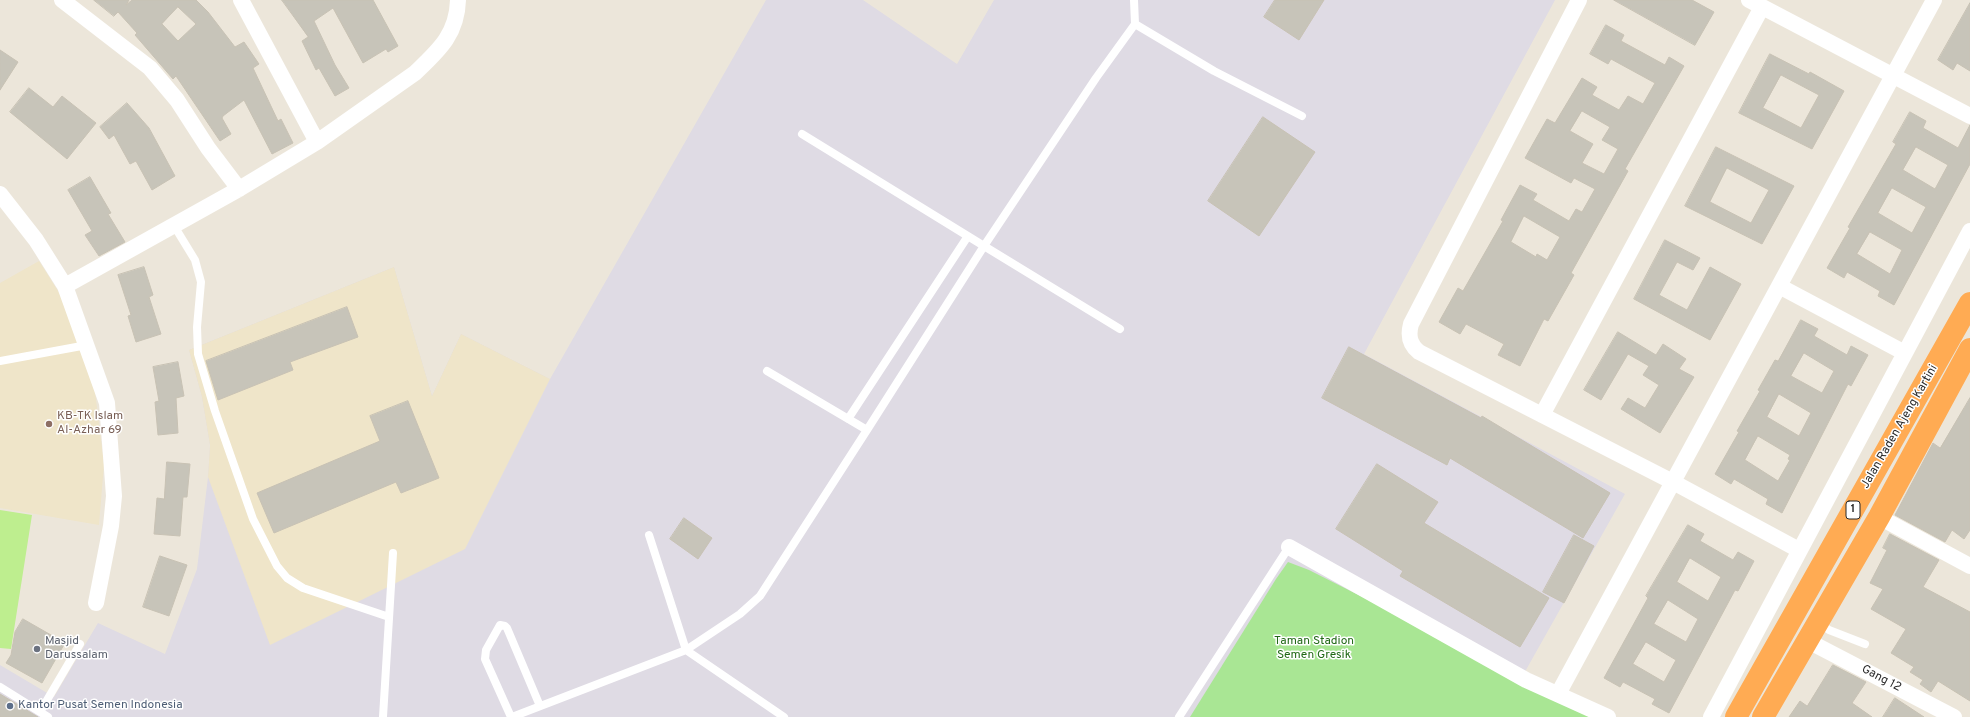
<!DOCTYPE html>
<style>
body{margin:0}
canvas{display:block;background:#ece6da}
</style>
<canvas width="1970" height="717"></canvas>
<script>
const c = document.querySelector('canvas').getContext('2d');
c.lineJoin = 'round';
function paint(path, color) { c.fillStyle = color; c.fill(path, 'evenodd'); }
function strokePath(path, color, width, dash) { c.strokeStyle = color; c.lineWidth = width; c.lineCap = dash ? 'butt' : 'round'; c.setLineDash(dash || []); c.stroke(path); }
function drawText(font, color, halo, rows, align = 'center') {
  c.font = font + ' Overpass,sans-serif'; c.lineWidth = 3; c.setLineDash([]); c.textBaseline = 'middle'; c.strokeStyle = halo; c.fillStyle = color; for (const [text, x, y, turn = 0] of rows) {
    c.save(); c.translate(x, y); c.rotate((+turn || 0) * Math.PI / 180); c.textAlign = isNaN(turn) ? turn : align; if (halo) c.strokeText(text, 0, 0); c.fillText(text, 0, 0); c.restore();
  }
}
paint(new Path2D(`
 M766 0H863L957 64 994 0H1555L1364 354 1625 494 1522 677 1600 717H0V665L54 697 98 623 165 654 197 569 208 477 210 445 202 397 189 350 394 267 432 396 461 334 550 379Z`), '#dfdbe4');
paint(new Path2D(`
 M39 261 68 307 94 384 104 464 99 525 0 508V283Z
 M394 267 432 396 461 334 550 379 465 549 270 645 208 477 210 445 202 397 189 350Z`), '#efe5c9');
paint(new Path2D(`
 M1288 562 1309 570 1600 717H1190L1276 579Z`), '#a9e694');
paint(new Path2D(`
 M0 510 32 515 11 649 0 648Z`), '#beee8f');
const building = new Path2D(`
 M94 0H129L126 5 132 0H196L208 12 235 47 244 42 259 64 253 68 278 121 281 119 293 143 272 154 244 100 223 116 222 118 231 134 220 141 176 76 173 79 135 35 137 33 118 12 114 16ZM178 7 196 24 178 41 162 24Z
 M282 0H373L398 46 388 52 386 49 363 63 333 8 314 21 335 65 349 88 335 96 319 68 316 70 302 41 308 37Z
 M1275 0H1324L1299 40 1264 17Z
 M1614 0H1692L1714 12 1695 45Z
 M1970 3V71L1957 63 1953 70 1938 60Z
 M1606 25 1624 35 1621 41 1665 65 1669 57 1684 66 1625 169 1628 171 1571 273 1574 275 1548 321 1544 319 1520 366 1498 355 1504 344 1466 324 1460 334 1439 322 1458 288 1463 291 1503 221 1501 220 1520 185 1537 194 1533 200 1569 221 1576 209 1582 212 1595 189 1574 178 1571 183 1525 158 1547 119 1555 123 1582 78 1597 87 1592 95 1619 110 1628 96 1643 104 1655 83 1611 59 1608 64 1590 54ZM1582 111 1610 127 1602 140 1618 149 1604 174 1582 163 1593 144 1570 131ZM1524 216 1560 237 1547 260 1537 254 1536 257 1511 242Z
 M0 50 18 62 0 90Z
 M1770 54 1809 74 1810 72 1844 91 1812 149 1739 113ZM1781 75 1819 95 1801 128 1763 108Z
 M29 88 53 107 62 96 96 123 67 159 10 112Z
 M127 103 149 128 175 176 152 190 136 161 130 164 114 135 109 139 100 127Z
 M1910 112 1926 121 1923 128 1958 148 1970 125V164L1894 305 1878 296 1880 291 1847 272 1844 278 1827 268 1850 228 1848 227 1896 144 1893 142ZM1916 147 1948 165 1935 189 1903 170ZM1892 188 1926 207 1912 233 1878 213ZM1870 232 1902 250 1890 274 1857 254Z
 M1263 117 1315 152 1259 236 1208 201Z
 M1716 147 1794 186 1762 244 1685 206ZM1727 168 1769 190 1751 223 1710 202Z
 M90 177 111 213 108 214 125 242 99 256 85 235 92 231 68 190Z
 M1665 240 1700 258 1693 270 1677 262 1659 295 1687 310 1710 267 1741 284 1710 340 1634 299Z
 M144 267 153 295 149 297 161 334 136 342 128 316 131 315 118 275Z
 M347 307 358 337 290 362 293 370 218 400 206 361Z
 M1801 320 1818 329 1814 336 1847 355 1851 346 1868 355 1851 386 1848 384 1782 513 1766 504 1768 499 1734 479 1731 484 1715 474 1739 432 1737 431 1760 391 1758 390 1775 360 1778 361ZM1804 353 1834 371 1822 393 1791 376ZM1779 394 1811 413 1799 436 1767 417ZM1758 436 1790 455 1788 459 1790 460 1778 481 1745 460Z
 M1618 332 1656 355 1663 344 1686 359 1679 369 1694 377 1660 433 1621 409 1628 398 1645 408 1659 385 1643 375 1649 366 1628 354 1601 400 1584 390Z
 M1349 347 1481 418 1482 416 1610 493 1583 538 1450 458 1447 465 1322 398Z
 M178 362 184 396 176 398 178 433 158 435 155 402 159 401 153 367Z
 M1970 398V530L1964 539 1952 530 1945 542 1895 515 1933 443 1940 448Z
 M408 401 439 478 401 493 396 482 274 533 257 493 380 441 370 416Z
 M167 462 190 464 187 497H183L180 536 154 534 157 498 164 499Z
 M1377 464 1438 502 1424 523 1549 598 1520 647 1400 576 1403 571 1336 529Z
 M684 518 712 538 698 559 670 539Z
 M1688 525 1704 534 1700 541 1733 560 1738 552 1754 561 1738 591 1735 590 1669 713 1652 704 1655 699 1623 682 1620 687 1604 678 1648 598 1646 596ZM1690 558 1721 577 1708 601 1677 582ZM1668 600 1698 619 1686 642 1654 624ZM1646 642 1676 660 1664 682 1633 664Z
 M1890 534 1939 560 1923 587 1970 612V701L1938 681 1931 692 1920 684 1923 680 1910 672 1914 667 1891 653 1906 629 1871 609 1883 589 1870 583 1887 550 1883 548Z
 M1574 535 1594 546 1564 603 1543 592Z
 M160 556 187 565 169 616 143 607Z
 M23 619 65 643 42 683 6 663 11 655 15 632Z
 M1833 665 1866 682 1852 703 1872 717H1789L1800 701 1807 706Z
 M0 694 15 703 38 717H0Z
 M1895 698 1924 717H1883Z`);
paint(building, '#c7c4b9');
strokePath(building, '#c8c2b4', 1);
strokePath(new Path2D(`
 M1134 0 1135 24
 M802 134 984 246 1096 78 1135 24 1214 71 1302 116
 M173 224 195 260 201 282 197 327 198 354 215 411 253 519 277 566 287 578 303 588 389 617
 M0 361 87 345
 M848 419 968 236
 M867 430 984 246 1120 329
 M649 535 686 650 740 614 760 596 867 430 767 371
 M1819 623 1829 630 1865 644
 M0 687 48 717
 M40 712 80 644
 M383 717 393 553
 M511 717 485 659 486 650 500 625 505 626 507 628 540 706
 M512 717 686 650 784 717
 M1179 717 1289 547`), '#fff', 8);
strokePath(new Path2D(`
 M62 0 150 68 177 100 208 148 239 189
 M1579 0 1411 324C1408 335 1409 344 1419 352L1673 482 1799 550
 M1749 0 1970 116
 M317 142 415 73C438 51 457 35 458 0
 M0 194 36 240 65 286 107 403 114 496 111 526 96 603
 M65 286 239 189 317 142 241 0
 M1779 286 1905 353
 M1542 415 1762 7
 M1879 517 1970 566
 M1289 547 1526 680 1608 717
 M1808 641 1954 717
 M1558 694 1934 0
 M1711 717 1970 231`), '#fff', 16);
strokePath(new Path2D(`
 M1736 717 1970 303
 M1763 717 1879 517 1970 349`), '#ffab53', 22);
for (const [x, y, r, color] of [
 [49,424,4,"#8d6e63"],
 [37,649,4,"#6b7280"],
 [10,706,4,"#5c6f8a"]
]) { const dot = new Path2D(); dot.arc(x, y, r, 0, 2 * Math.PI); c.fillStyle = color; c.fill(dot); strokePath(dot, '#fff', 1.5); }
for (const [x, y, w] of [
 [1853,510,14]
]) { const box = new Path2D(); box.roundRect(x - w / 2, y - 9, w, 18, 3); c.fillStyle = '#fff'; c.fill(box); strokePath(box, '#292929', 1); }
drawText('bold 11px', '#292929', null, [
 ["1",1853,510]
]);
drawText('12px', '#785e54', '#fff', [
 ["KB-TK Islam",57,417],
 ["Al-Azhar 69",57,431]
], 'left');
drawText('12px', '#292929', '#fff', [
 ["Jalan Raden Ajeng Kartini",1900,427,-60],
 ["Gang 12",1881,679,28]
]);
drawText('12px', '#5b616d', '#fff', [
 ["Masjid",45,642],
 ["Darussalam",45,656]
], 'left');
drawText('12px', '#216916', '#fff', [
 ["Taman Stadion",1314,642],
 ["Semen Gresik",1314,656]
]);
drawText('12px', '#4e5e75', '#fff', [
 ["Kantor Pusat Semen Indonesia",18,706]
], 'left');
</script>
